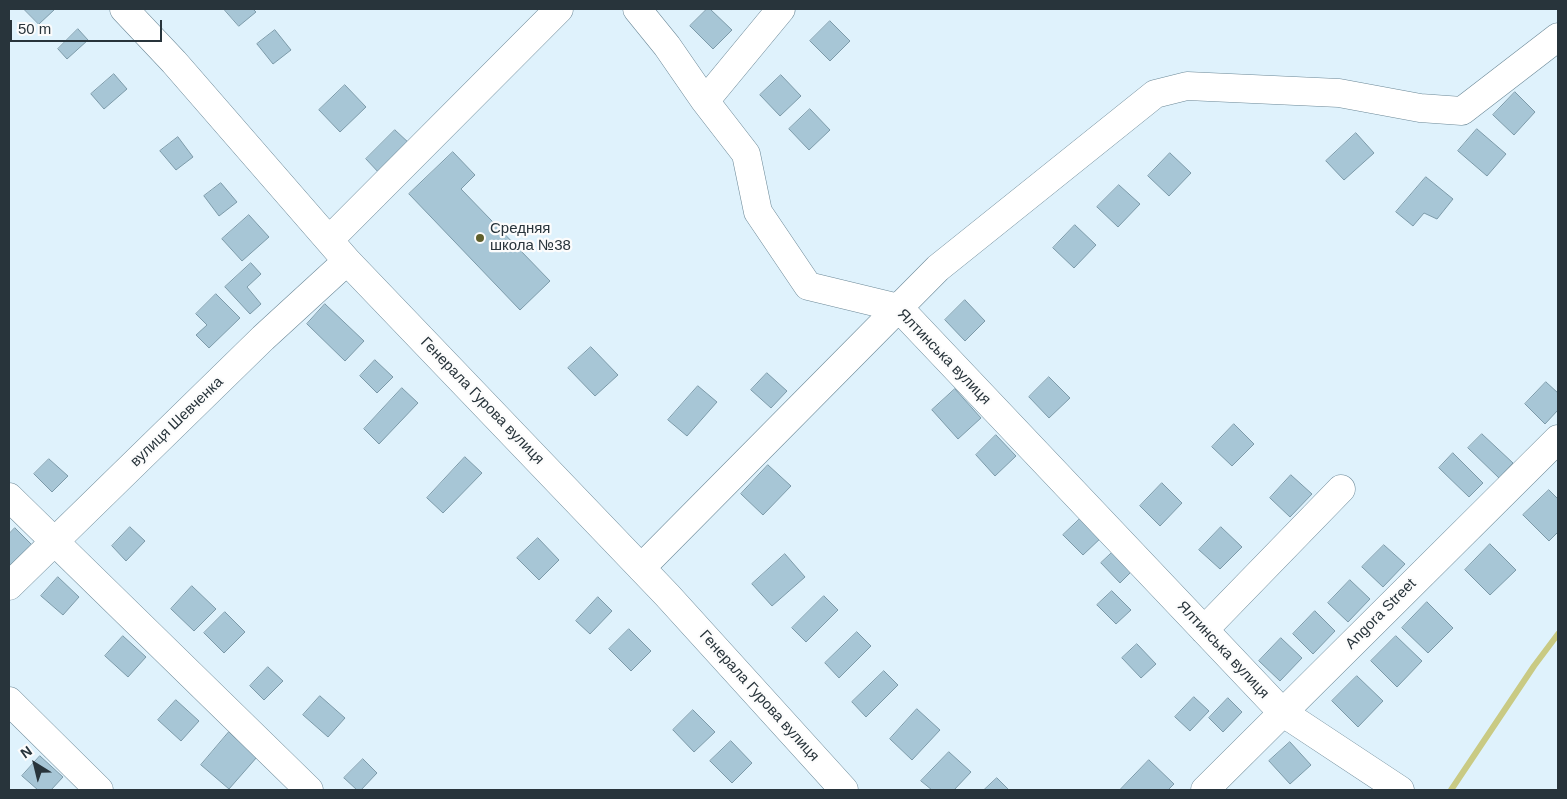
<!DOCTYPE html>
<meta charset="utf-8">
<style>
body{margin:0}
#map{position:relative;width:1567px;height:799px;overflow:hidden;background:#dff2fc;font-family:Arial,sans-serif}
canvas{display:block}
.frame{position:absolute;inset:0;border:10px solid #28343b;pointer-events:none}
.north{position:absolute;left:10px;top:739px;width:50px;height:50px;-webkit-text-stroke:4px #fcfcfc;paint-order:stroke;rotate:324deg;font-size:14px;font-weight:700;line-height:20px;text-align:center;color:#28343b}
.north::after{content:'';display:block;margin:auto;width:18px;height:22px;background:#28343b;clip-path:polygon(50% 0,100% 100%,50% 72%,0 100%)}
.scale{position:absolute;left:10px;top:20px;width:152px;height:22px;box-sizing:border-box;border:2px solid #28343b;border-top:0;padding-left:6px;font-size:15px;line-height:18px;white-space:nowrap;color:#28343b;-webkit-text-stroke:4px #fcfcfc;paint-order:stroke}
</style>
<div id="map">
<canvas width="1567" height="799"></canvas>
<div class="frame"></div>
<div class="north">N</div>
<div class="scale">50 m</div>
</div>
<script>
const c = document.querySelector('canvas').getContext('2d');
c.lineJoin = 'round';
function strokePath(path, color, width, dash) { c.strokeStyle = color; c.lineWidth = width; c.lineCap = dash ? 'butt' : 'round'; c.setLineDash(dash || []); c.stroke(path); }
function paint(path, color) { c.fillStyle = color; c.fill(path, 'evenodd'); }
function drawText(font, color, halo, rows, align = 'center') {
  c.font = font + ' Arial,sans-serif'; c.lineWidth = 4.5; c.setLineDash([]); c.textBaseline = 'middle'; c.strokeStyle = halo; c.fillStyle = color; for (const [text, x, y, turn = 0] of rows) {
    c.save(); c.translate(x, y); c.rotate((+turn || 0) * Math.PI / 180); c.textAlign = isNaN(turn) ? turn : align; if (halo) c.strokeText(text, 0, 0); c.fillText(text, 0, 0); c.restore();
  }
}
strokePath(new Path2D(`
 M1451 790 1534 666 1558 634`), '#c9ca83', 6);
const building = new Path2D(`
 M24 9H53L54 10 39 24Z
 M224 9H253L256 12 239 26Z
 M707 9H710L732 30 713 49 690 26Z
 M830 21 850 41 830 61 810 41Z
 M78 29 88 40 67 59 58 49Z
 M275 30 291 50 273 64 257 44Z
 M114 74 127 89 104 109 91 94Z
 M781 75 801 96 780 116 760 95Z
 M345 85 366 107 340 132 319 110Z
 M1515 92 1535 112 1514 135 1493 115Z
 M810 109 830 130 809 150 789 129Z
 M1477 129 1506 154 1487 176 1458 151Z
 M395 130 410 144 380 174 366 159Z
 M1356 133 1374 153 1344 180 1326 161Z
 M178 137 193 157 176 170 160 151Z
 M453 152 475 175 461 189 550 281 520 310 409 194Z
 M1170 153 1191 173 1169 196 1148 176Z
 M1426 177 1453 199 1437 219 1424 213 1413 226 1396 212Z
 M221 183 237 202 219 216 204 196Z
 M1119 185 1140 204 1118 227 1097 207Z
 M249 215 269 237 242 261 222 239Z
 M1075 225 1096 245 1074 268 1053 248Z
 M251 263 261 274 247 287 261 304 250 314 225 287Z
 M216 294 240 318 209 348 196 335 207 325 196 314Z
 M965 300 985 321 965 341 945 320Z
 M325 304 364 341 345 361 307 324Z
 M591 347 618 375 595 396 568 368Z
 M375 360 393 377 377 393 360 376Z
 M767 373 787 391 771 408 751 390Z
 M1049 377 1070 398 1049 418 1029 397Z
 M1546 382 1558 393V410L1545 424 1525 404Z
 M698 386 717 402 687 436 668 420Z
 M402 388 418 403 379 444 364 429Z
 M955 389 981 418 958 439 932 410Z
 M1234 424 1254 444 1232 466 1212 447Z
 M1482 434 1513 463 1499 478 1468 448Z
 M996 435 1016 456 995 476 976 455Z
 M1453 453 1483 483 1469 497 1439 468Z
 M465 457 482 473 443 513 427 498Z
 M49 459 68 476 52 492 34 474Z
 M768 465 791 486 763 515 741 494Z
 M1291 475 1312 494 1290 517 1270 498Z
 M1162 483 1182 503 1160 526 1140 506Z
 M1549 490 1558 499V532L1549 541 1523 515Z
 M1084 515 1104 535 1083 555 1063 535Z
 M130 527 145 541 126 561 112 546Z
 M1221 527 1242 547 1220 569 1199 550Z
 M15 528 34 547 12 570 9 567V534Z
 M538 538 559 560 539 580 517 558Z
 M1490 544 1516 570 1490 595 1465 570Z
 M1384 545 1405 564 1383 587 1362 567Z
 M1116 549 1135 568 1120 583 1101 563Z
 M785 554 805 577 772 606 752 584Z
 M58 577 79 597 63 615 41 596Z
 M1350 580 1370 599 1348 622 1328 603Z
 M192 586 216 609 194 631 171 609Z
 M1112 591 1131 610 1116 624 1097 605Z
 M824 596 838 610 806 642 792 628Z
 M598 597 612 611 590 634 576 621Z
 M1427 602 1453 628 1428 653 1402 628Z
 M1315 611 1335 631 1313 654 1293 634Z
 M225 612 245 632 224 653 204 633Z
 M629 629 651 651 631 671 609 649Z
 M857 632 871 646 839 678 825 663Z
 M123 636 146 657 128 677 105 656Z
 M1396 636 1422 661 1397 687 1371 661Z
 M1281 638 1302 658 1280 681 1259 661Z
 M1137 644 1156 664 1141 678 1122 658Z
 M268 667 283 681 264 700 250 686Z
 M884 671 898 685 866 717 852 702Z
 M1357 676 1383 701 1358 727 1332 701Z
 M320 696 345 718 328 737 303 715Z
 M1194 697 1209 711 1190 731 1175 717Z
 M1228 698 1242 712 1223 732 1209 718Z
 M176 700 199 721 181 741 158 720Z
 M917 709 940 730 912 760 890 739Z
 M693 710 715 732 694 752 673 730Z
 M229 732 257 757 229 789 201 765Z
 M731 741 752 763 732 783 710 761Z
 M1290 742 1311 765 1290 784 1269 761Z
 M949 752 971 772 954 790H932L921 781Z
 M40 756 63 777 51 790H38L22 776Z
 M363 759 377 773 361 790H357L344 778Z
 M1149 760 1174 784 1168 790H1120Z
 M997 778 1009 790H984Z`);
paint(building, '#a7c6d6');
strokePath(building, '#7c9aa9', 1);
const minor = new Path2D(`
 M124 9 174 62 347 261 667 595 844 790
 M637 9 667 46 705 101 746 154 758 212 808 286 899 308 1282 712 1400 790
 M705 101 781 9
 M329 240 559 9
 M9 497 309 790
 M641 568 938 268 1155 94 1187 86 1339 93 1420 108 1462 111 1558 37
 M9 586 263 338 347 261
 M1204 630 1341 489
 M9 701 99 790
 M1205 790 1558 439`);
strokePath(minor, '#6b8897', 29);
strokePath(minor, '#fff', 28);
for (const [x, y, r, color] of [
 [480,238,5,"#5f5f2c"]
]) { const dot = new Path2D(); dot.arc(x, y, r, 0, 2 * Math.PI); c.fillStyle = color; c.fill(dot); strokePath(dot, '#fcfcfc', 2); }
drawText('15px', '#28343b', '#fcfcfc', [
 ["Средняя",490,229],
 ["школа №38",490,246]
], 'left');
drawText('15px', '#28343b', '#fcfcfc', [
 ["Ялтинська вулиця",944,357,46],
 ["Генерала Гурова вулиця",482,401,46],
 ["вулиця Шевченка",177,422,-44],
 ["Angora Street",1381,614,-45],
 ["Ялтинська вулиця",1223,650,47],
 ["Генерала Гурова вулиця",759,696,48]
]);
</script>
